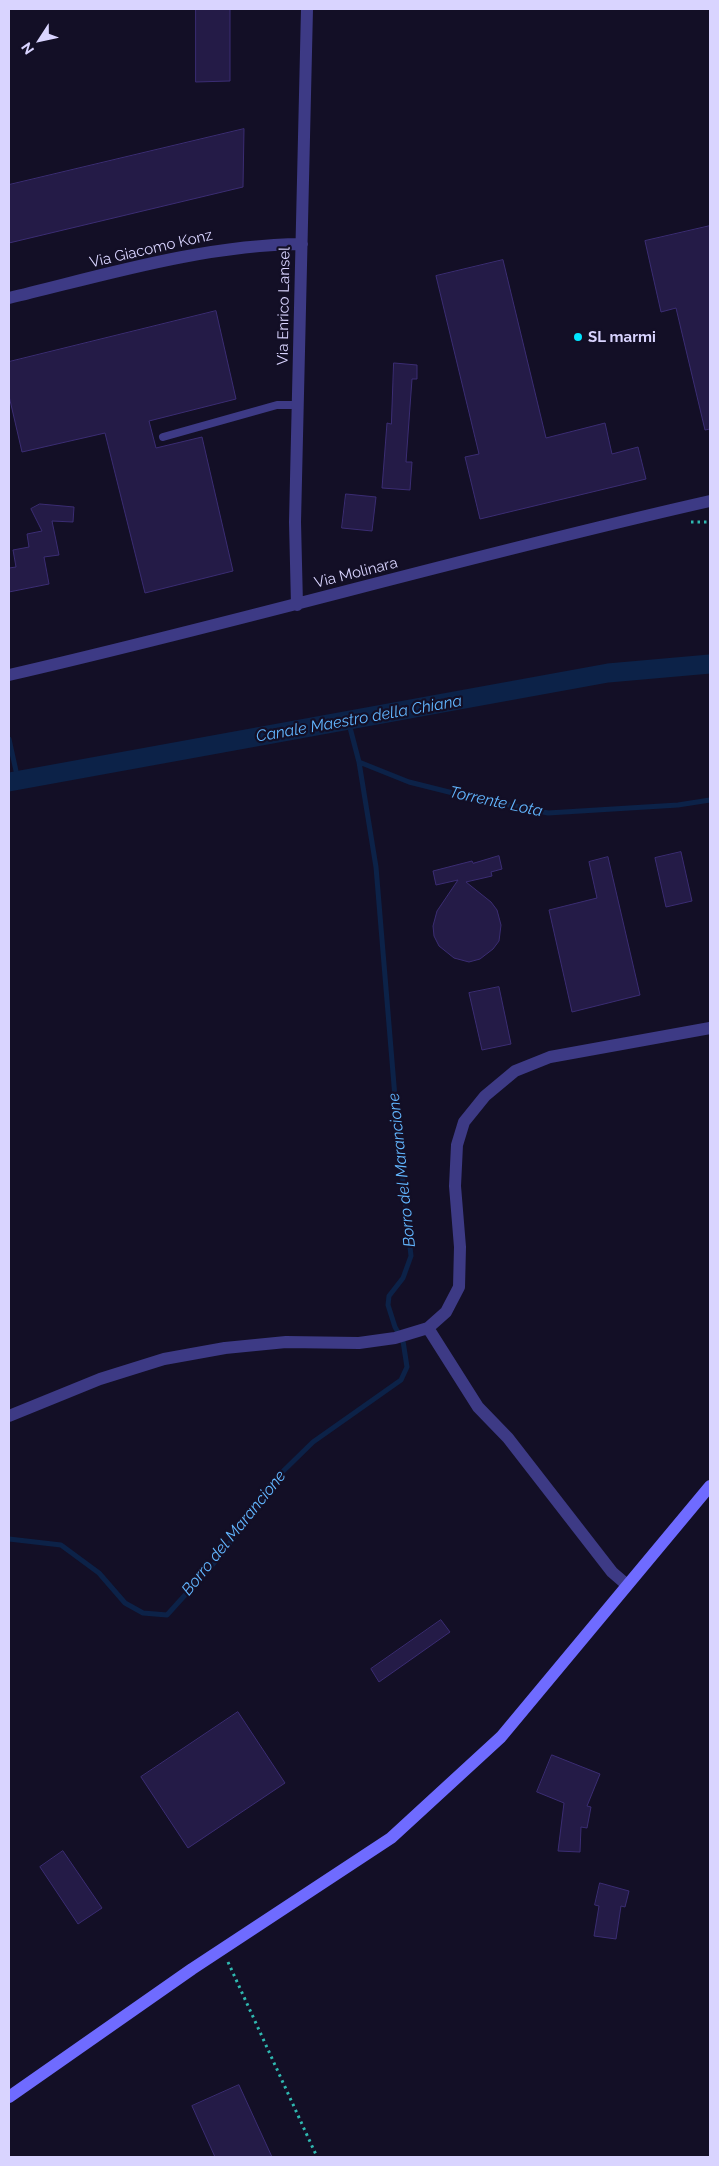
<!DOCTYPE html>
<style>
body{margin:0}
#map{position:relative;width:719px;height:2166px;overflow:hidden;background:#130f26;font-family:Raleway,sans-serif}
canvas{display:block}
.frame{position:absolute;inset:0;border:10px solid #d9d4ff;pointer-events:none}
.north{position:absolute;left:15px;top:15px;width:50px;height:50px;-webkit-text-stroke:4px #130f26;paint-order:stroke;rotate:235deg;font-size:14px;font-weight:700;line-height:20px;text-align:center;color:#d9d4ff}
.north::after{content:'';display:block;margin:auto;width:18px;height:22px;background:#d9d4ff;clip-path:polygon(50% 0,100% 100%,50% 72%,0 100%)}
</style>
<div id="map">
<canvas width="719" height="2166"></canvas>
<div class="frame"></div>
<div class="north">N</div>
</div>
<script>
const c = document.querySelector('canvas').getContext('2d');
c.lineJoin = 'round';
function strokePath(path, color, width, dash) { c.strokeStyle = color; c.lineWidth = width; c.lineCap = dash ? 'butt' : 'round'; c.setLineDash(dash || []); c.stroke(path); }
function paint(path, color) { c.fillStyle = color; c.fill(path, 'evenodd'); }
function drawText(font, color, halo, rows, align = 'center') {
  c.font = font + ' Raleway,sans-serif'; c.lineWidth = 4.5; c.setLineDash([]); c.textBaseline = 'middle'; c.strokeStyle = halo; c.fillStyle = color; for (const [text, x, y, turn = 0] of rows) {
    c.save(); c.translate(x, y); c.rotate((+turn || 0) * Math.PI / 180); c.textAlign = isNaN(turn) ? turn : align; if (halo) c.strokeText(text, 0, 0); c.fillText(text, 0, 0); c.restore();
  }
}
strokePath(new Path2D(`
 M348 720 359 762 409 782 465 796 548 813 678 805 710 800
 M9 739 18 780
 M9 1539 61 1545 99 1573 125 1603 143 1613 167 1615 223 1553 270 1484 313 1442 401 1380 407 1367 403 1341 395 1327 388 1305 389 1296 403 1278 411 1256 399 1146 376 867 359 762`), '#0c2248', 5);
strokePath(new Path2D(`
 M9 782 608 673 710 664`), '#0c2248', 19);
const building = new Path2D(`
 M196 9H230V81L196 82Z
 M244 129 243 187 9 243V185Z
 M710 226V429L705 430 676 308 661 312 645 241Z
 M503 260 546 438 605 423 612 454 638 447 646 479 480 519 465 457 479 454 436 276Z
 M216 311 236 399 149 421 156 448 202 437 233 571 145 593 105 433 22 452 9 396V362Z
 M394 363 417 365V379H412L406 462H412L410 490 382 488 387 423 391 424Z
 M346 494 376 497 372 531 342 528Z
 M40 504 74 507 73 522 52 521 59 555 44 557 49 584 9 592V568L16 567 13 550 29 547 27 534 42 531 31 509Z
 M681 852 692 901 666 907 655 858Z
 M499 856 502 869 491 872 492 876 466 882 491 902 497 910 501 925 499 941 493 949 480 959 469 962 454 958 439 946 434 936 433 926 437 911 458 880 436 885 433 871 472 861 473 863Z
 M608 857 640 995 572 1012 549 910 597 898 589 862Z
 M499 987 511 1044 482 1050 469 993Z
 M441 1620 450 1632 379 1682 371 1669Z
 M238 1712 285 1783 188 1848 141 1777Z
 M552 1755 600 1774 587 1806 591 1807 587 1828 581 1827 580 1852 558 1851 564 1803 537 1792Z
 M63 1851 102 1908 78 1924 40 1867Z
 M600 1883 629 1891 625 1907 621 1906 616 1939 594 1936 599 1906 595 1905Z
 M239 2085 272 2157H215L192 2106Z`);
paint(building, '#241b47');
strokePath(building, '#3b2d73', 1);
strokePath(new Path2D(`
 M691 522H710
 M228 1962 317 2157`), '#2fb8b0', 3, [2.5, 4]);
strokePath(new Path2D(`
 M163 437 277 405H297`), '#3d3a85', 8);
strokePath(new Path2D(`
 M9 298C105 275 202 245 302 244
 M297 605 295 522 307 9
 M9 675C244 621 475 554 710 501
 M428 1328 478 1407 508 1438 612 1572 627 1585
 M9 1416 100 1379 164 1359 225 1348 286 1342 359 1343 395 1338 428 1328 446 1312 459 1287 460 1247 455 1186 457 1145 464 1122 485 1096 515 1071 550 1057 710 1028`), '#3d3a85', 12);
strokePath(new Path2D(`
 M9 2097 192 1969 391 1838 501 1737 710 1486`), '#6f6bff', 12);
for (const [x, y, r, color] of [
 [578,337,5,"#00e5ff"]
]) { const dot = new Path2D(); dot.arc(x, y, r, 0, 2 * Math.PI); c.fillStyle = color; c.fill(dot); strokePath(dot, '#130f26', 2); }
drawText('15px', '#d9d4ff', '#130f26', [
 ["Via Giacomo Konz",151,249,-13],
 ["Via Enrico Lansel",284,306,-89],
 ["Via Molinara",356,573,-14]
]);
drawText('bold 15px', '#d9d4ff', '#130f26', [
 ["SL marmi",588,337]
], 'left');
drawText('italic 16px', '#62b6ff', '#130f26', [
 ["Canale Maestro della Chiana",359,719,-10],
 ["Torrente Lota",496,802,12],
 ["Borro del Marancione",402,1170,-96],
 ["Borro del Marancione",234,1533,-51]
]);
</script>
